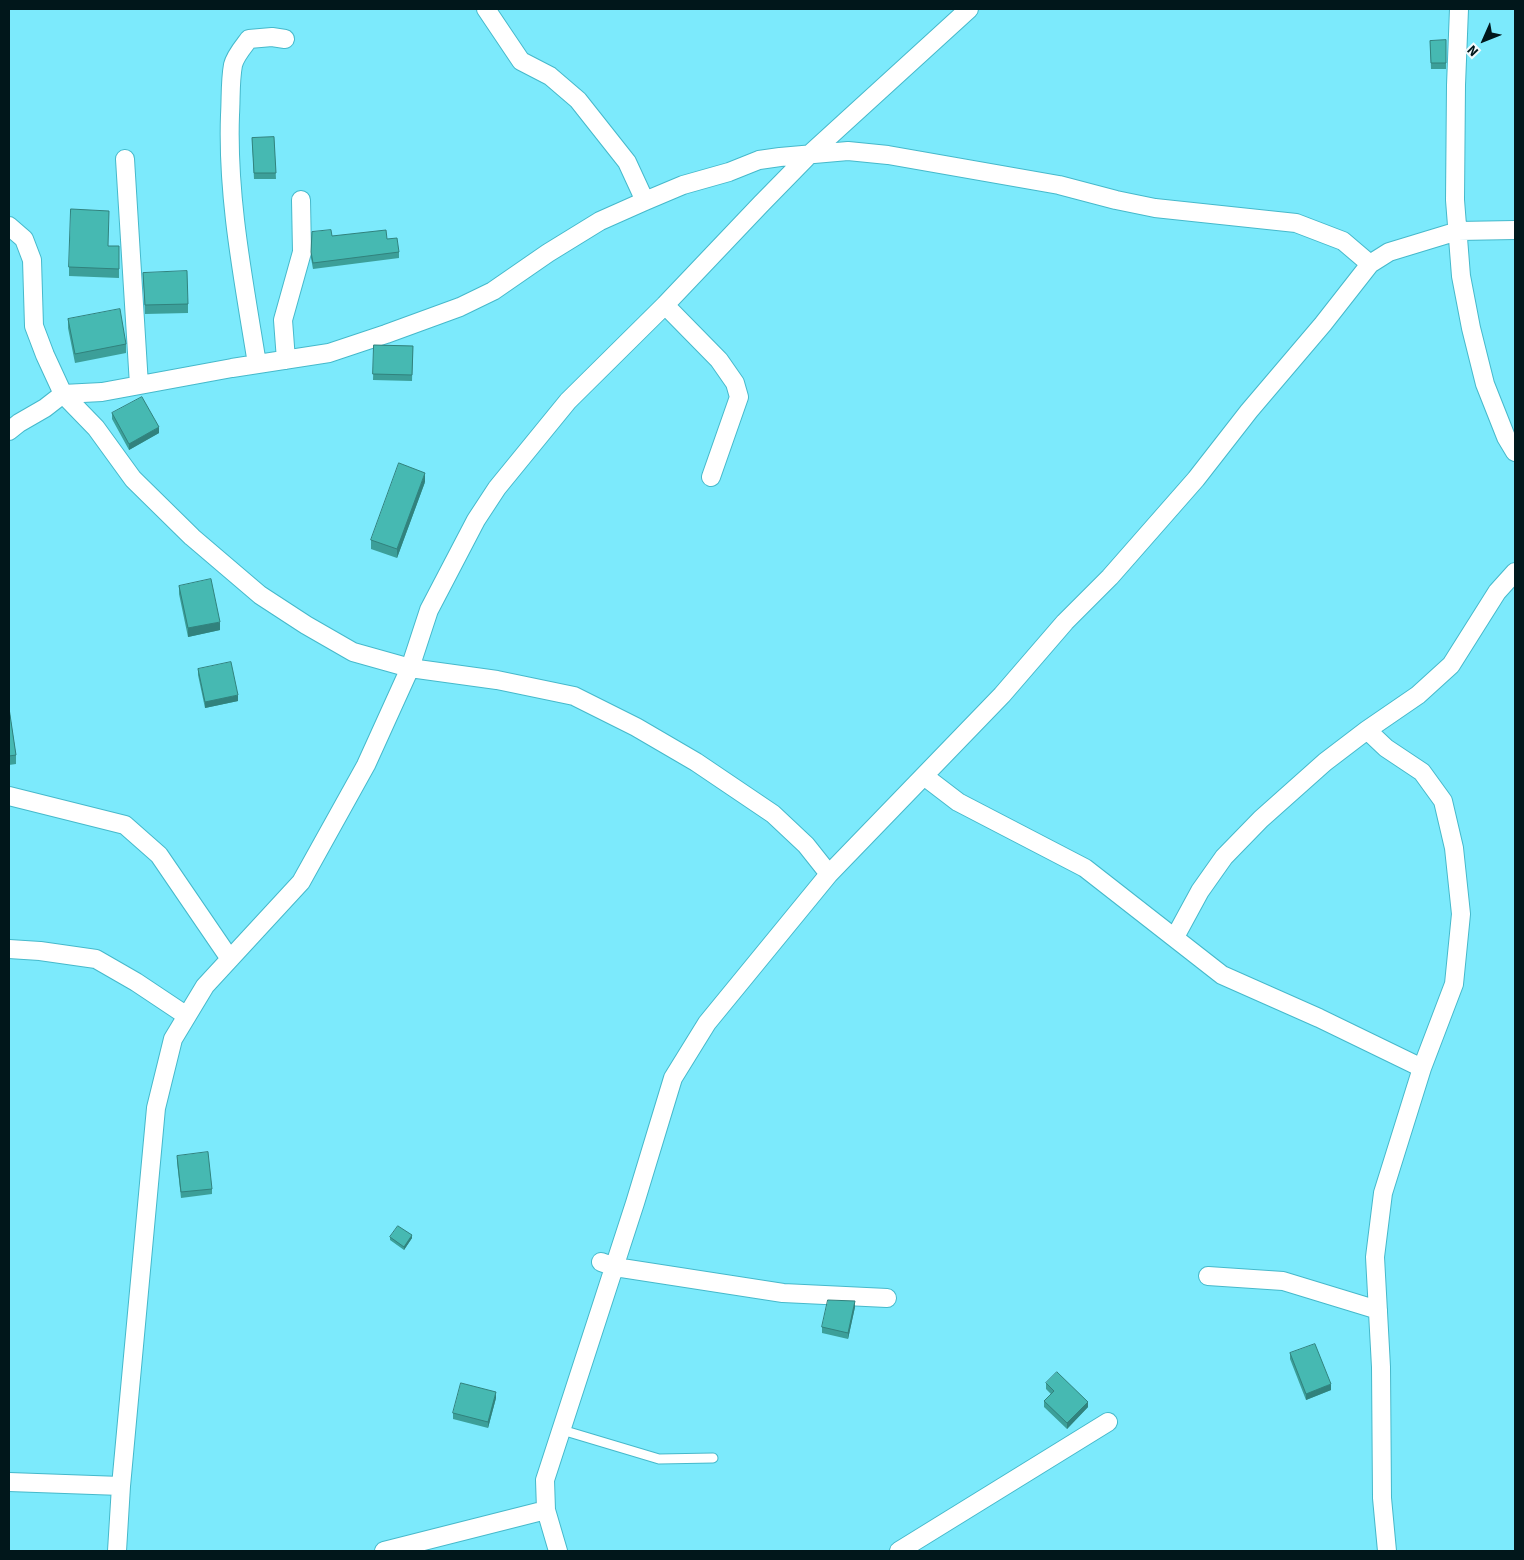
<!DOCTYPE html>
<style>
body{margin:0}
#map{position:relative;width:1524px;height:1560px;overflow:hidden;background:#7ceafc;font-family:"Source Sans 3",sans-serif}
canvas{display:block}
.frame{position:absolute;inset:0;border:10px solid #01171b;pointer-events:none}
.north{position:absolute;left:1459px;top:15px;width:50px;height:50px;-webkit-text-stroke:4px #f1fafc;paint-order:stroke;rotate:226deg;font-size:14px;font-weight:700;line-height:20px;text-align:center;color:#01171b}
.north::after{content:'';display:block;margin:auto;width:18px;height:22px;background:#01171b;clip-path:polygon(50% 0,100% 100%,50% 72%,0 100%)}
</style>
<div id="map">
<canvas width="1524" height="1560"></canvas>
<div class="frame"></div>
<div class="north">N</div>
</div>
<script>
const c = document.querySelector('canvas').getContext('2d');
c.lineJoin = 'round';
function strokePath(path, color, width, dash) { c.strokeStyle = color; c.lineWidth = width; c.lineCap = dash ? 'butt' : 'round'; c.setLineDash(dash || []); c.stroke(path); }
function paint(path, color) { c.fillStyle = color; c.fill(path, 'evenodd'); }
const lane = new Path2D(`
 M562 1430 659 1459 713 1458`);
const street = new Path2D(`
 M486 9 521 61 550 76 578 100 627 162 645 201
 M1459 9 1456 85 1455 200 1461 276 1471 328 1485 384 1506 437 1515 452
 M125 159 139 385
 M9 226 24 239 32 260 34 326 45 355 63 394 96 428 133 479 192 537 260 595 306 625 353 652 410 668 497 680 574 696 636 727 696 762 773 814 806 845 829 874
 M665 305 719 360 735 383 739 397 711 477
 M286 360 283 320 302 252 301 200
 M257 364C244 282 227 199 230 115 231 99 230 81 233 65 235 56 243 47 249 39L272 37 285 39
 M9 431 19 423 45 408 63 394 102 392 232 368 329 353 386 334 460 307 493 291 548 253 600 221 645 201 683 185 729 172 759 160 780 157 848 151 888 155 1059 185 1116 200 1155 208 1296 223 1343 241 1370 264
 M1367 730 1386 748 1422 772 1443 801 1454 848 1461 914 1454 984 1422 1068 1383 1193 1375 1257 1381 1367 1382 1498 1387 1551
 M924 776 958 802 1085 868 1222 975 1319 1018 1422 1068
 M9 796 125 825 159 855 230 959
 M1175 937 1200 891 1224 857 1261 819 1325 762 1367 730 1418 695 1451 665 1497 592 1515 572
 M9 949 40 951 96 959 136 982 187 1016
 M601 1262 615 1267 783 1293 887 1298
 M1208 1276 1283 1281 1378 1310
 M9 1482 121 1486
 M117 1551 121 1486 156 1108 173 1039 205 986 301 882 366 765 410 668 429 610 476 520 497 488 568 401 665 305 761 204 810 154 969 9
 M384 1551 546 1510
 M558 1551 546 1510 545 1480 635 1203 673 1078 707 1023 829 874 1002 695 1065 622 1110 577 1196 479 1249 411 1323 324 1370 264 1389 252 1458 231 1515 230
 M899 1551 1108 1422`);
strokePath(lane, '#46b9cb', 11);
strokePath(street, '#46b9cb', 20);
strokePath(lane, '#fff', 9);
strokePath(street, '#fff', 18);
paint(new Path2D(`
 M1446 40V69H1431L1430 41Z
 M274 137 276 179H254L252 138Z
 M312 232 332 236 387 239 399 252V258L313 269 311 258Z
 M108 246H119V278L69 276V267Z
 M143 273 188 304V313L145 314Z
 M68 319 126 344V353L75 363 68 328Z
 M374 345 413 346 412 381 373 380Z
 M112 413 159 433 129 450 112 419Z
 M425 482 397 558 371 549V540Z
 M179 586 220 630 188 637 179 594Z
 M198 669 238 701 205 708 198 675Z
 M9 708 16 755V764L9 765Z
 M177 1156 212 1189V1194L181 1198 177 1162Z
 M390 1237 412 1238 404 1250 390 1240Z
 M855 1307 848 1339 822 1333V1327Z
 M1290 1353 1331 1390 1306 1400 1290 1359Z
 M1046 1383 1088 1407 1067 1429 1044 1407V1401L1051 1394 1046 1389Z
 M496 1398 488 1428 453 1419V1413Z`), '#3c9f99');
paint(new Path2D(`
 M159 427V433L129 450V444Z
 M425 473V482L397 558V549Z
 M220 622V630L188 637V628Z
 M238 695V701L205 708V702Z
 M412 1235V1238L404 1250V1247Z
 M855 1301V1307L848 1339V1333Z
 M1331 1384V1390L1306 1400V1394Z
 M496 1392V1398L488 1428V1422Z
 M1088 1402V1407L1067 1429V1423Z`), '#31827d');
const building = new Path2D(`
 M1446 40V63H1431L1430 41Z
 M274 137 276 173H254L252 138Z
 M71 209 109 211 108 246H119V269L69 267Z
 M331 230 332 236 386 230 387 239 397 238 399 252 313 263 311 252 312 232Z
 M187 271 188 304 145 305 143 273Z
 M120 309 126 344 75 354 68 319Z
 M374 345 413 346 412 375 373 374Z
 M142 397 159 427 129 444 112 413Z
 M399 463 425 473 397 549 371 540Z
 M211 579 220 622 188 628 179 586Z
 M231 662 238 695 205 702 198 669Z
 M9 708 16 755 9 756Z
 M208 1152 212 1189 181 1192 177 1156Z
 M398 1226 412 1235 404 1247 390 1237Z
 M828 1300 855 1301 848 1333 822 1327Z
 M1315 1344 1331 1384 1306 1394 1290 1353Z
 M1057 1372 1088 1402 1067 1423 1044 1401 1054 1391 1046 1383Z
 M461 1383 496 1392 488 1422 453 1413Z`);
paint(building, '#46b9b2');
strokePath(building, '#31827d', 1);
</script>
